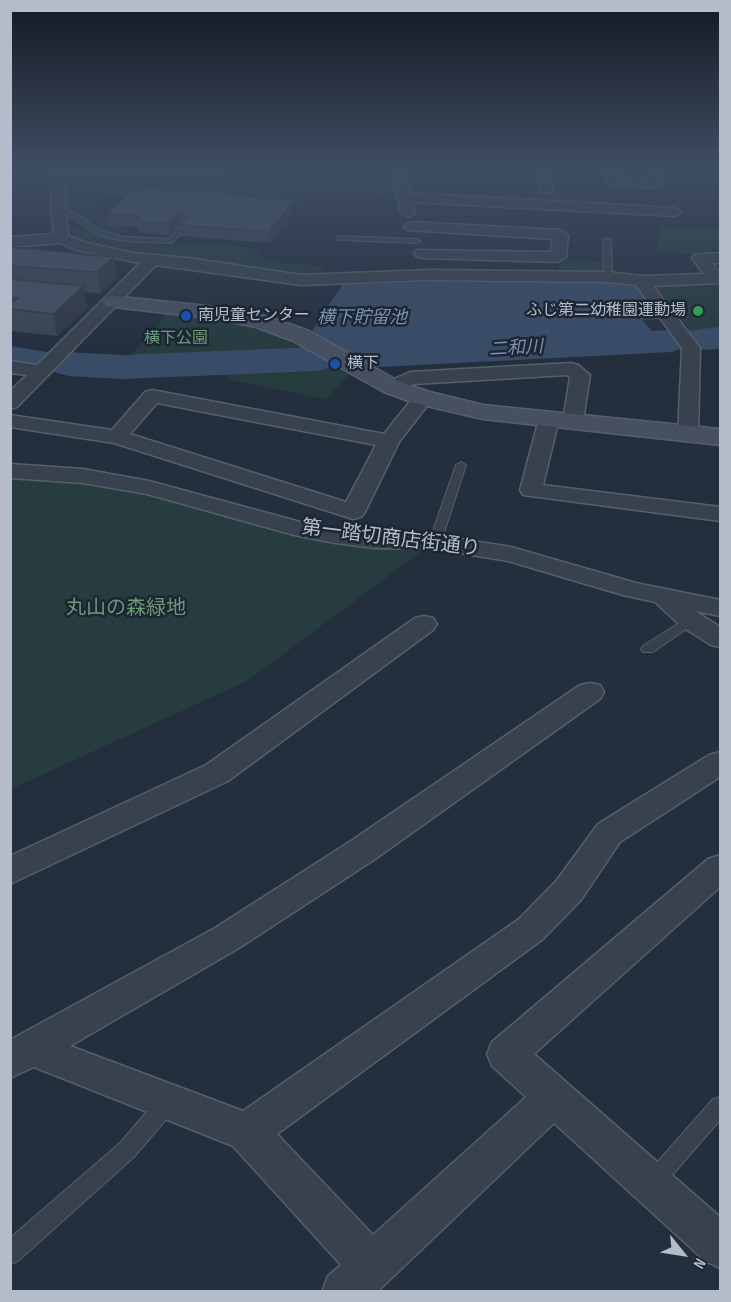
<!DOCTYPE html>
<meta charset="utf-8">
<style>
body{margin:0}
#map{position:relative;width:731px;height:1302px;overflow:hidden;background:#242f3e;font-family:"Sofia Sans Condensed",sans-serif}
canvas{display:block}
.frame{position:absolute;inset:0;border:12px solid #b4bcc9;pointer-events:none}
.north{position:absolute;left:653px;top:1224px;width:60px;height:60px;-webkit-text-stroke:4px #1d2633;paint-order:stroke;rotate:120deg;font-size:16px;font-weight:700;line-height:24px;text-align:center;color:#b4bcc9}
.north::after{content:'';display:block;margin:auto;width:21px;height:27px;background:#b4bcc9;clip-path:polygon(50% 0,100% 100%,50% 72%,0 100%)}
</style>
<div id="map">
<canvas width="731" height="1302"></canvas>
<div class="frame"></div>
<div class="north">N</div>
</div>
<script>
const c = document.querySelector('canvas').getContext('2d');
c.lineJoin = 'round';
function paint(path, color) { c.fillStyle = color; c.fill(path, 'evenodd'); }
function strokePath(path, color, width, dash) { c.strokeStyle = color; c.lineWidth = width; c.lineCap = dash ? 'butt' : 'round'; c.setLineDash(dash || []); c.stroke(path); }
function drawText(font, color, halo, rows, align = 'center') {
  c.font = font + ' "Sofia Sans Condensed","Noto Sans JP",sans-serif'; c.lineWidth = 5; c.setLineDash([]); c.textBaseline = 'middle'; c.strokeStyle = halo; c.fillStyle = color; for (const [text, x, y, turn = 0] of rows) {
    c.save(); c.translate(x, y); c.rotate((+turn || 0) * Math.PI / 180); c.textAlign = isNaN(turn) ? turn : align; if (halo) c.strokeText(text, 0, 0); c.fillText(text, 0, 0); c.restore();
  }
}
paint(new Path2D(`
 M64 168H210L393 182 395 195 313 189 296 209 135 195 90 199 99 207 87 211C98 219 115 219 125 230L120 234 110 233 64 203Z
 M532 190 582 193 581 204 531 201Z
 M659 227 720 229V250L712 249 713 255 657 253Z
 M75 229H82L111 238 164 246 215 244 250 248 258 252 264 259 287 264 321 266 324 270 319 275C280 274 243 265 204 261 166 256 127 257 89 245 81 242 75 238 72 231Z
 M559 260 602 262V273L559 272Z
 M661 283H720V336L695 337 656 287Z
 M166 314 233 322 270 332 315 355 123 365Z
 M326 362 349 375 326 399 226 379 240 366Z
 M11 476 105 485 193 506 291 534 332 542 423 550 247 681 11 789Z`), '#263c3f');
paint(new Path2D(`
 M456 281H600L636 287 660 319 642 320 656 336 346 353 311 333 342 285Z`), '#394c67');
paint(new Path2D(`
 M720 327V349L698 350 686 347 672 352 360 368 346 364 341 356 346 348 360 344 672 330C686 333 704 328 720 327Z
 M10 346 53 353 55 356 68 352 122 355 317 347 331 351 336 359 331 367 317 371 122 379 68 376 54 372 52 369 39 373 10 369Z`), '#394c67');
const lane = new Path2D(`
 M430 168H448L433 170Z
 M58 207C77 210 87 223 103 231 123 240 148 237 169 239L180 226 187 228 171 243C148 242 122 243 101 235 84 229 74 214 55 211V207Z
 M338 236 416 239 420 241 416 243 341 240H338Z
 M607 238 611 240 612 277 608 279 604 277 603 240Z
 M461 462 466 465 441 542 435 546 431 545 429 542 456 465Z
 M690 616 697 620 695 623 653 652H643L641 649 643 646Z
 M168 1093 175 1095 178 1102 175 1109 134 1157 18 1261 10 1264V1238L120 1143 161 1095Z
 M720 1097V1120L661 1188 654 1191 647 1188 644 1181 647 1174 713 1099Z`);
const street = new Path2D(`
 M51 168H65V209L69 236 87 243 133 253 188 258 301 275 430 270 608 272 641 276 704 274 692 258 694 255 720 253V263H712L720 273V283L653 286 700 348 698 434 695 438 688 440 681 438 678 434 682 348 636 285 608 282 430 280 301 285 156 265 17 407 10 409V391L27 375 10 373V361L37 365 140 263 76 250 60 243 10 247V237L54 234 51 209Z
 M390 168H404L410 193 675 208 682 212 675 216 412 202 415 213 408 217 401 213Z
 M531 168H545L553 189 551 192H541Z
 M602 168H616L620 179 648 180 643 168H657L664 184 657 188 610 186Z
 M412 222 560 230 568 235 566 257 558 262 422 258 416 256 414 253 416 250 551 252 552 239 407 230 404 227 407 224Z
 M571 363 578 365 590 375 583 421 580 425 573 427 566 425 563 421 570 377 567 375 414 384 399 391H385L382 387 385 383 410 372Z
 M152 390 384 434 416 394H430L433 398 399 442 365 512 361 517 353 519 114 443 10 427V415L112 430 145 392ZM157 403 376 445 346 502 130 434Z
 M549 413 556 415 559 419 543 485 720 507V521L523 495 520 490 539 419 542 415Z
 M10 464 83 469 149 481 304 523 335 529 374 534 435 535 511 547 636 583 720 600V616L695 611 720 627V647L711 645 681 626 655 602 623 595 508 561 435 549 374 548 335 543 294 535 147 494 83 483 10 478Z
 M424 616 433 618 437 624 433 630 228 781 10 884V856L206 765 415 618Z
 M590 683 600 685 604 692 600 699 375 859 239 948 70 1046 243 1111 519 919 557 880 598 824 709 755 720 752V777L620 842 581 900 543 939 277 1134 373 1235 526 1097 492 1066 487 1054 492 1042 708 859 720 855V887L534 1054 720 1217V1268L705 1261 554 1123 377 1292H322L328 1276 341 1265 233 1146 34 1067 10 1078V1040L215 928 351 841 580 685Z`);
const secondary = new Path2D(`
 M112 296 217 307 269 317 309 331 400 382 430 392 483 405 720 429V445L483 419 414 403 384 392 293 341 256 327 217 319 105 306 102 302 105 298Z`);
strokePath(lane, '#565f6c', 2);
strokePath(street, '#565f6c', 3);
strokePath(secondary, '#565f6c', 3);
paint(lane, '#38414e');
paint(street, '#38414e');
paint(secondary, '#465061');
paint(new Path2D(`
 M294 200V211L270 243 182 236 181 224 169 235 140 233V231H138V227L109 225 107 214Z
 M10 247 117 278 101 293 84 292 87 308 57 336 11 331Z`), '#3b4654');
paint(new Path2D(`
 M294 200V211L270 243 269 232Z
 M179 213 181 224 169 235 168 224Z
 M114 257 117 278 101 293 97 272Z
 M84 286 87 308 57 336 53 314Z`), '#303945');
const building = new Path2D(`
 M143 188 233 193 230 196 294 200 269 232 180 225 188 217 179 213 168 224 139 222 141 220H137L140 216 107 214 131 192H139Z
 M10 247 114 257 97 272 10 266Z
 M10 279 84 286 53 314 10 309V305L18 298 10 297Z`);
paint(building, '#455162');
strokePath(building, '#303945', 1.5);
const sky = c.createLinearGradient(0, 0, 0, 350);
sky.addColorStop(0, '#141a22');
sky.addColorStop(0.48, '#3f4d63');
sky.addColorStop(1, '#3f4d6300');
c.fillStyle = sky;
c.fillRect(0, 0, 731, 350);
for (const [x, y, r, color] of [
 [698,311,6,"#2e9e5b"],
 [186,316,6,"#1a4fb4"],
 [335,364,6,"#1a4fb4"]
]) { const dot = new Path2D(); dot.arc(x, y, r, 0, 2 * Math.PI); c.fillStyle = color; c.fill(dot); strokePath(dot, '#1d2633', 2); }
drawText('16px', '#b4bcc9', '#1d2633', [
 ["ふじ第二幼稚園運動場",686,311,"right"],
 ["南児童センター",198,316],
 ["横下",347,364]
], 'left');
drawText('16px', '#6b9a76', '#1d2633', [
 ["横下公園",176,339]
]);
drawText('italic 18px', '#7c92b1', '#1d2633', [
 ["横下貯留池",362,318],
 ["二和川",516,349,-3]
]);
drawText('20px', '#b4bcc9', '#1d2633', [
 ["第一踏切商店街通り",391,539,7]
]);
drawText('20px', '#6b9a76', '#1d2633', [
 ["丸山の森緑地",126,609]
]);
</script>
